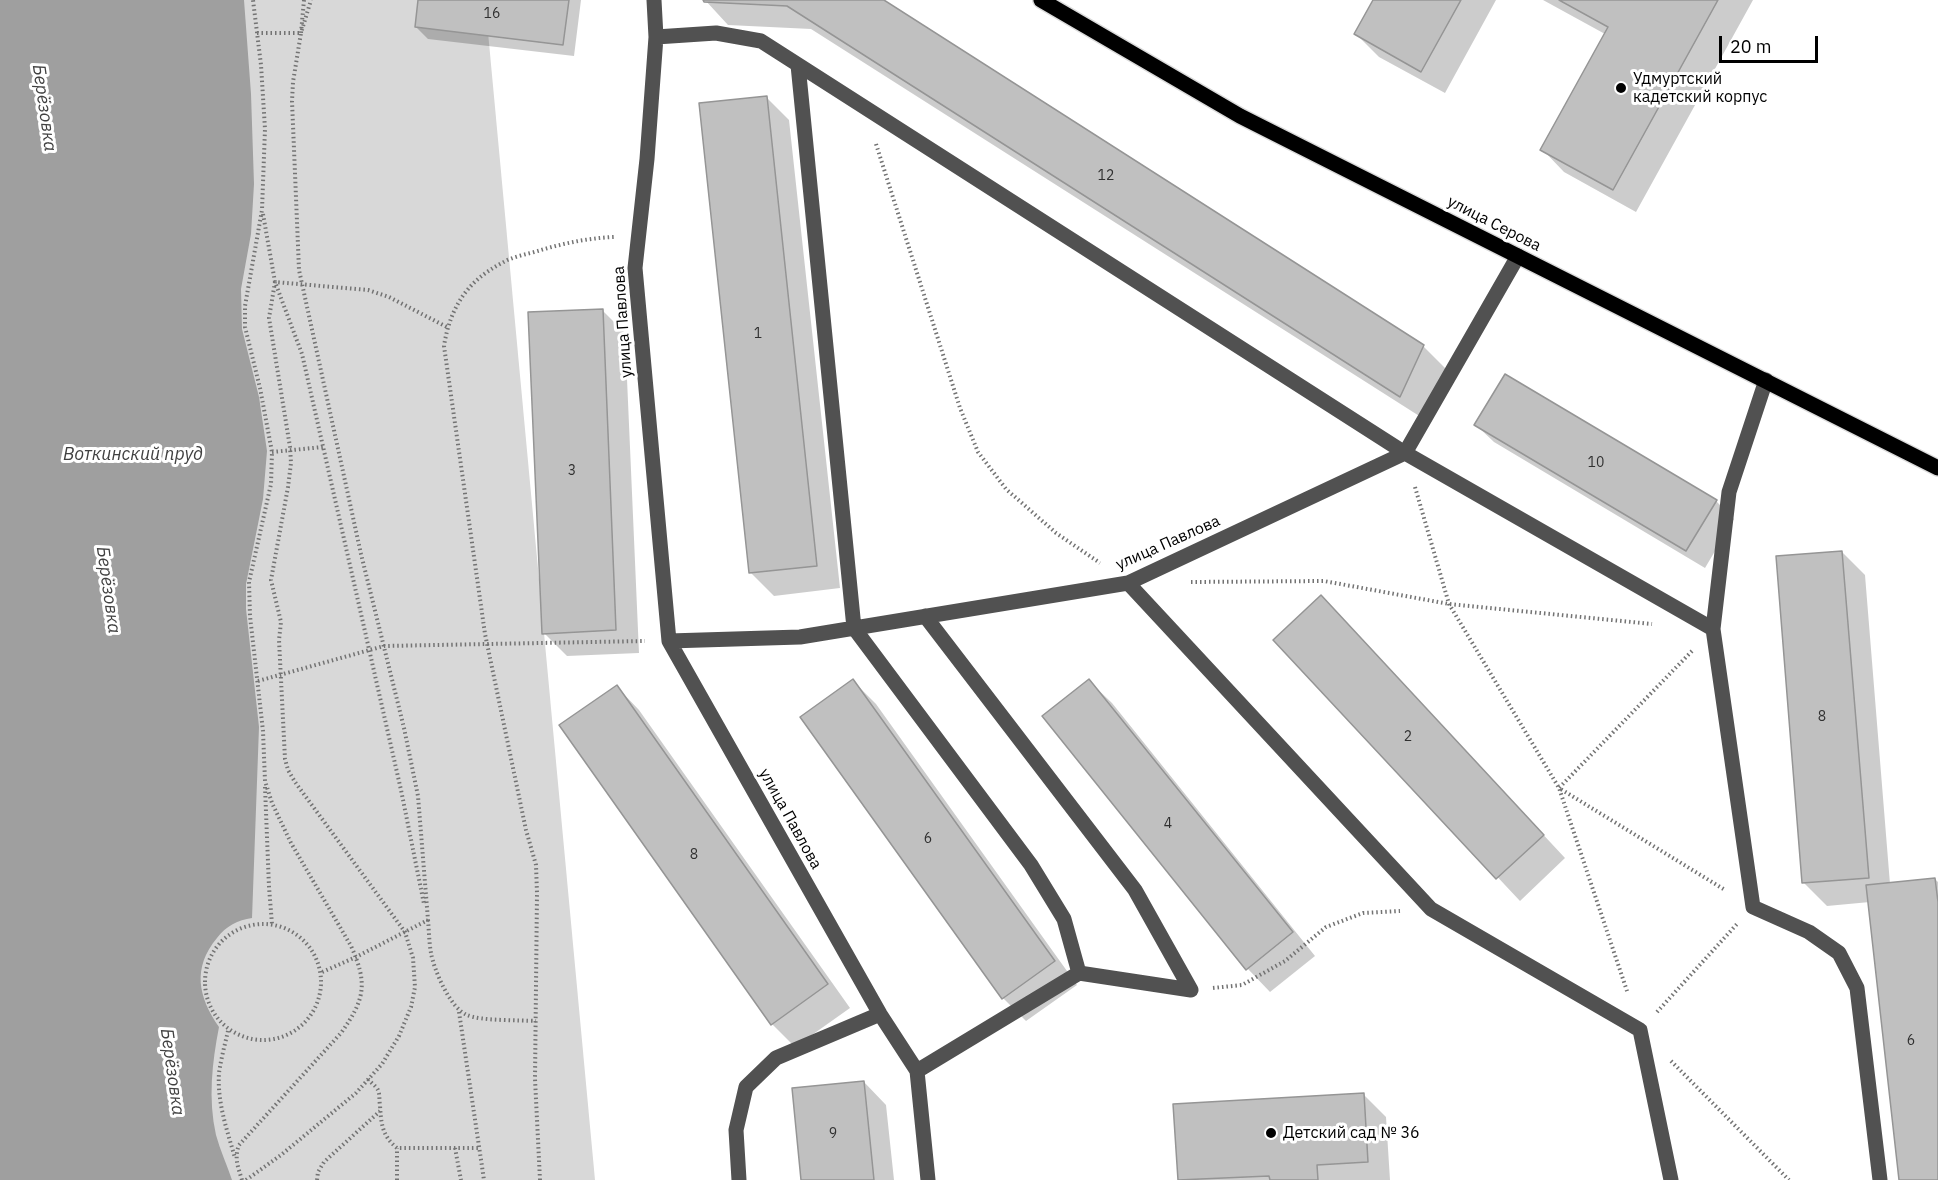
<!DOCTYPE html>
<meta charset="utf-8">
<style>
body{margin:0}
#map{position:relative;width:1938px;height:1180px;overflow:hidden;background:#fff;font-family:"IBM Plex Sans",sans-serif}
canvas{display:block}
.scale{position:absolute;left:1719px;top:36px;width:99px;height:27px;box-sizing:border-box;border:3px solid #000;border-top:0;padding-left:8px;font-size:18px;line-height:21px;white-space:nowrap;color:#000;-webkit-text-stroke:4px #fff;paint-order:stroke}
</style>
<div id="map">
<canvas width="1938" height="1180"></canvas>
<div class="scale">20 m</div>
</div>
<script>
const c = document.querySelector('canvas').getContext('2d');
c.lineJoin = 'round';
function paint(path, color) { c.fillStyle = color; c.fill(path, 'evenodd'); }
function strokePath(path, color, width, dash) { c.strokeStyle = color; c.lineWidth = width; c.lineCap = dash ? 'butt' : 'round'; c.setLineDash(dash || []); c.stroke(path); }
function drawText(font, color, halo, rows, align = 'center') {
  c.font = font + ' "IBM Plex Sans",sans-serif'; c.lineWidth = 6; c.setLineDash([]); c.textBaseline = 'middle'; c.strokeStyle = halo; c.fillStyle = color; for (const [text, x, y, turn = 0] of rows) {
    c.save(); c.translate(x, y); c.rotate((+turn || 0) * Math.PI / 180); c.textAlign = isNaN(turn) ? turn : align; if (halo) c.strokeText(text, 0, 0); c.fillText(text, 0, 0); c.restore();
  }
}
paint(new Path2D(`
 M0 0H485L595 1180H0Z`), '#d8d8d8');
paint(new Path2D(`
 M0 0H244L251 94 254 184 251 234 241 289 242 329 259 397 267 451 263 499 246 584V609L259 727 252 918C238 920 226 926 217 938 192 968 198 997 219 1027 212 1063 208 1099 216 1135 220 1150 227 1165 232 1180H0Z`), '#9f9f9f');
paint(new Path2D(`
 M420 0H581L574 56 428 39 416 27Z
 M705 0H881L1423 346 1446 369 1424 419 811 29 728 25Z
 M1375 0H1496L1445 93 1379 57 1356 34Z
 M1543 0H1753L1636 212 1564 172 1542 149 1605 34Z
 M766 97 789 120 840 588 774 596 751 573Z
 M602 310 625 333 639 653 567 656 544 633Z
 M1476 425 1716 501 1734 519 1705 568 1494 442Z
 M1842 552 1865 575 1890 884 1935 879 1938 882V1180H1901L1870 902 1827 906 1804 883Z
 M1343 620 1565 858 1520 901 1275 640Z
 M853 681 876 704 1077 985 1026 1021 1003 998Z
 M1089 681 1112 703 1315 956 1270 992 1248 969 1045 717Z
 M617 687 639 710 850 1008 795 1047 772 1024Z
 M864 1082 886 1105 894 1180H803Z
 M1363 1094 1386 1117 1390 1180H1179L1175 1105Z`), '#0003');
const building = new Path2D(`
 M418 0H569L563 45 415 27Z
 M703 0H884L1424 345 1400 397 787 6 704 2Z
 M1373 0H1461L1421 72 1354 34Z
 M1559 0H1718L1613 190 1540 150 1608 27Z
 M767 96 817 566 749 573 699 103Z
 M603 309 616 630 542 634 528 312Z
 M1505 374 1717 500 1686 551 1474 425Z
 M1842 551 1869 878 1802 883 1776 556Z
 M1321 595 1544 835 1496 879 1273 640Z
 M853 679 1055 961 1002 999 800 717Z
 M1089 679 1293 932 1246 970 1042 716Z
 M617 685 828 984 771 1025 559 725Z
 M1935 878 1938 902V1180H1899L1866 885Z
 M864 1081 874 1180H801L792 1088Z
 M1364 1093 1368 1162 1317 1165 1318 1180H1270L1269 1176 1178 1180 1173 1104Z`);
paint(building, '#c0c0c0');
strokePath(building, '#959595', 1.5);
const major = new Path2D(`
 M1041 0 1240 116 1938 468`);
strokePath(major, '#dbdbdb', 18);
strokePath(new Path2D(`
 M304 0 301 33 311 0
 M257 33H301L293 82 292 101 299 270 361 554 404 728 418 796 428 920 356 957 320 973
 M876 144 960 408 978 452 1006 489 1056 533 1100 563
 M263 214 275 282 302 354 401 790 424 904
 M272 452 323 447
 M1415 487 1449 604 1559 788 1628 994
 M1191 582 1324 581 1449 604 1652 624
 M1692 651 1559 788 1725 890
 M258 681 384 646 645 641
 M265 787 269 887 272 924
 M428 920C429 931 429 942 431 953 434 970 450 1008 467 1015 480 1021 520 1020 536 1021
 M205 982a58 58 0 1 1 116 0a58 58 0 1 1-116 0Z
 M1213 988 1242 985 1285 961 1326 927 1363 913 1400 911
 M459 1012 484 1180
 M1657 1012 1737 924
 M228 1031C225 1044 221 1059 219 1073 217 1102 227 1130 235 1158
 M1671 1061 1789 1180
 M368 1079C371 1083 376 1086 378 1090 380 1095 379 1100 380 1105 381 1123 382 1136 397 1148H479
 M455 1148 461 1180
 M242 1180C238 1167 234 1158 239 1145L341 1033C365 999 368 984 351 946L291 843 272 803 265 781 263 731 250 616 249 582 271 484 272 452 260 388 245 327V306L262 210 265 129 261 65 253 0
 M246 1180 281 1155 356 1093 382 1064 399 1036 411 1007 415 987 413 958 405 932 295 782 288 770 285 759 279 640 281 622 271 580 288 487 291 463 290 447 269 318 275 282 368 290 389 297 447 327
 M317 1180 318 1172 324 1162 380 1111
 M397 1180V1148
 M540 1180 535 1079 537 893 536 865 526 830 485 634 444 346C450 308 467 281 502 263 513 256 529 254 541 250 565 243 589 238 614 237`), '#737373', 4, [1.5, 3]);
strokePath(new Path2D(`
 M654 0 656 37 647 159 635 268 669 641 880 1014 917 1071 928 1180
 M656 37 716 33 761 41 1405 453 1713 629
 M798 65 854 628 1031 865 1064 919 1079 973 917 1071
 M1766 380 1729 492 1713 629 1753 907 1809 932 1839 953 1857 988 1880 1180
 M1128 583 1431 909 1640 1030 1671 1180
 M925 616 1135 890 1191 990 1079 973
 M669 641 800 637 1128 583 1405 453 1518 256
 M739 1180 736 1130 746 1087 776 1058 880 1014`), '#515151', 15);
strokePath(major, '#000', 15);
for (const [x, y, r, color] of [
 [1621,88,6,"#000"],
 [1271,1133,6,"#000"]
]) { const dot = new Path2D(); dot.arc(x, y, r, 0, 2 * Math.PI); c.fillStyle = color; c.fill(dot); strokePath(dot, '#fff', 2); }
drawText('14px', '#303030', null, [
 ["16",492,14],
 ["12",1106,176],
 ["1",758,334],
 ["10",1596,463],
 ["3",572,471],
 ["8",1822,717],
 ["2",1408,737],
 ["4",1168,824],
 ["6",928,839],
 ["8",694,855],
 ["6",1911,1041],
 ["9",833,1134]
]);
drawText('16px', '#000', '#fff', [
 ["Удмуртский",1633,79],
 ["кадетский корпус",1633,97],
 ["Детский сад № 36",1283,1133]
], 'left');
drawText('16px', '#000', '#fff', [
 ["улица Серова",1494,224,27],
 ["улица Павлова",623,322,-94],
 ["улица Павлова",1168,543,-24],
 ["улица Павлова",790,819,61]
]);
drawText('italic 18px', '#404040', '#fff', [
 ["Берёзовка",44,108,82],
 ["Воткинский пруд",133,455],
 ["Берёзовка",108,590,82],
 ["Берёзовка",172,1072,82]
]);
</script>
